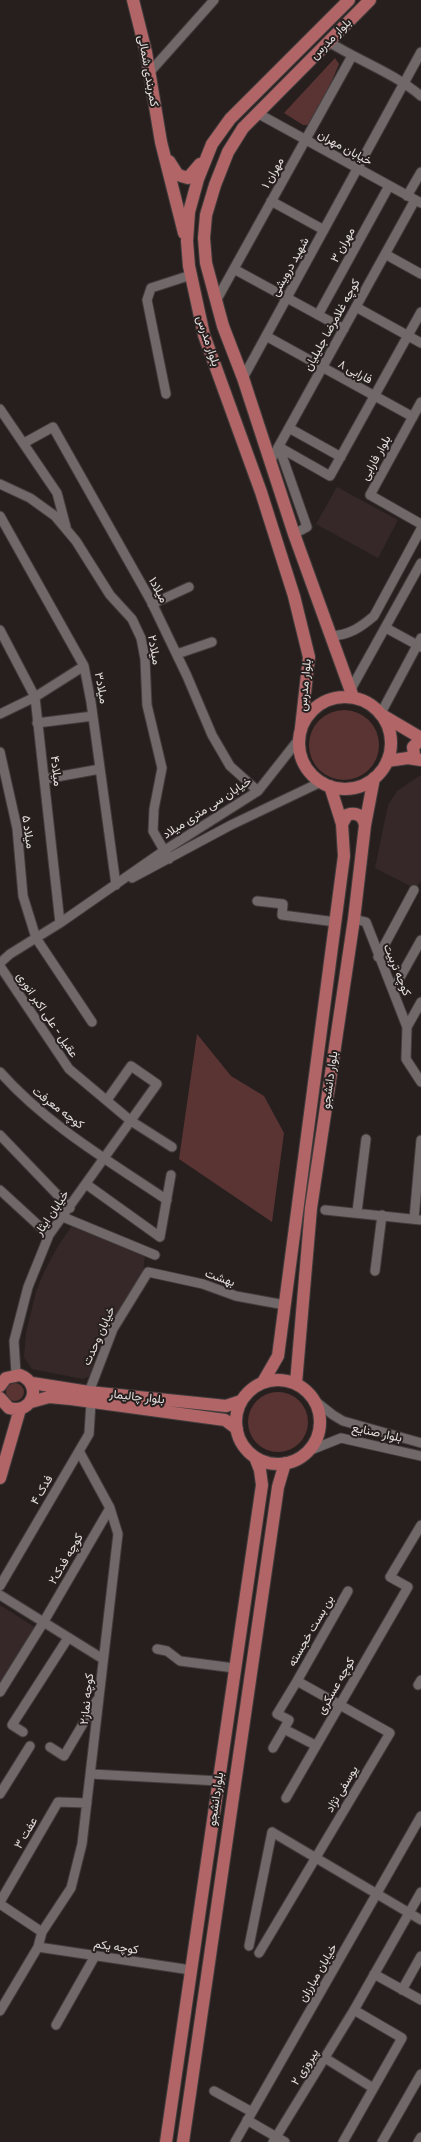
<!DOCTYPE html>
<meta charset="utf-8">
<style>
body{margin:0}
canvas{display:block;background:#261f1e}
</style>
<canvas width="421" height="2142"></canvas>
<script>
const c = document.querySelector('canvas').getContext('2d');
c.lineJoin = 'round';
function paint(path, color) { c.fillStyle = color; c.fill(path, 'evenodd'); }
function strokePath(path, color, width, dash) { c.strokeStyle = color; c.lineWidth = width; c.lineCap = dash ? 'butt' : 'round'; c.setLineDash(dash || []); c.stroke(path); }
function drawText(font, color, halo, rows, align = 'center') {
  c.font = font + ' Cabin,Vazirmatn,sans-serif'; c.lineWidth = 4; c.setLineDash([]); c.textBaseline = 'middle'; c.strokeStyle = halo; c.fillStyle = color; for (const [text, x, y, turn = 0] of rows) {
    c.save(); c.translate(x, y); c.rotate((+turn || 0) * Math.PI / 180); c.textAlign = isNaN(turn) ? turn : align; if (halo) c.strokeText(text, 0, 0); c.fillText(text, 0, 0); c.restore();
  }
}
paint(new Path2D(`
 M337 487 398 520 378 558 316 524Z
 M421 775V880L416 889 375 868 388 805 397 791Z
 M74 1223 145 1254 142 1282 98 1346 90 1376 83 1379 32 1369 24 1357 26 1333 36 1292 44 1272 58 1246Z
 M0 1605 36 1628 0 1682Z`), '#362828');
paint(new Path2D(`
 M335 58 339 64 313 125H303L284 113Z
 M309 745a35 35 0 1 1 70 0a35 35 0 1 1-70 0Z
 M197 1034 231 1076 264 1096 284 1133 272 1222 179 1159Z
 M6 1392a9 9 0 1 1 18 0a9 9 0 1 1-18 0Z
 M248 1422a30 30 0 1 1 60 0a30 30 0 1 1-60 0Z`), '#593433');
const minor = new Path2D(`
 M329 42C359 61 394 73 421 96
 M149 73 214 0
 M257 113 421 203
 M407 196 421 172
 M271 201 324 230
 M385 254 421 274
 M234 269 344 329
 M216 301 352 56
 M356 307 421 343
 M318 315 389 186
 M266 336 413 417
 M243 378 421 52
 M166 394 147 300 151 288 191 275
 M421 402 370 495 421 524
 M0 409 57 493 66 527
 M289 428 341 457
 M24 443 53 427 151 601 187 676 212 735 230 766 258 791
 M279 447 330 476 421 312
 M279 447 307 527 294 534
 M270 462 415 200
 M0 484 30 498 55 516 76 541 110 595 132 619 141 638 145 659 147 705 162 768 154 809 153 831 169 859
 M0 516 84 666 91 702 116 885
 M152 604 189 587
 M386 628 421 647
 M0 630 35 697 60 923
 M331 636C349 635 360 628 374 616L421 529
 M177 654 212 642
 M351 689 421 563
 M381 713 421 638
 M0 714 35 697 84 666
 M37 723 93 716
 M0 752 17 828 23 896 36 938 92 1022
 M45 779 100 769
 M132 878 231 825 321 782
 M257 901 283 904 282 915 336 922
 M354 919 366 922 407 1027 406 1059 421 1082
 M378 957 414 890
 M0 963 10 954 60 923 165 850 258 791 299 739
 M0 966 69 1069 131 1121 172 1147
 M393 990 421 940
 M407 1027 421 1002
 M0 1072C46 1124 109 1161 167 1200
 M0 1135 70 1208
 M86 1184 160 1237 171 1175
 M0 1190 49 1235
 M325 1210 421 1220
 M357 1212 366 1139
 M63 1217 155 1255
 M414 1219 421 1140
 M375 1271 382 1215
 M16 1374 14 1341 28 1287 49 1235 157 1084 131 1066 107 1100
 M89 1392 113 1329 148 1272 203 1284 236 1296 285 1305
 M314 1400 333 1415 343 1421 421 1443
 M306 1452 341 1438 421 1456
 M0 1586 89 1434 91 1402
 M0 1595 103 1659
 M157 1649 167 1651 180 1661 234 1668
 M297 1681 277 1714 289 1720 284 1729 315 1745
 M418 1685 421 1680
 M0 1692 43 1623 110 1508
 M23 1732 12 1725 68 1638
 M50 1747 64 1756 97 1700
 M273 1748 284 1729
 M91 1774 219 1781
 M0 1794 30 1746
 M286 1798 408 1587 390 1577 421 1525
 M0 1902 58 1802 87 1803
 M0 1904 42 1932
 M249 1946 272 1832 421 1920
 M38 1947 191 1970
 M259 1953 390 1733 297 1681 348 1591
 M374 1974 421 2000
 M402 1990 421 1956
 M0 2011 38 1947 42 1932 71 1888 82 1844 118 1534 110 1508 79 1451
 M56 2025 95 1956
 M325 2058 373 2088
 M214 2091 252 2112
 M247 2120 285 2142
 M235 2142 421 1816
 M273 2142 354 2010 421 1892
 M343 2142 402 2038 354 2010
 M382 2142 421 2074
 M418 2142 421 2137`);
const major = new Path2D(`
 M133 0 146 52 161 142 184 233
 M169 161 178 175 188 178 200 164
 M353 697 294 534 243 378 223 326 206 263 204 238 206 215 215 185 228 152 243 128 370 0
 M299 743a46 46 0 1 1 92 0a46 46 0 1 1-92 0Z
 M382 715 421 738
 M301 728 309 657 294 596 261 492 204 335 189 266 187 241 189 212 198 179 212 144 230 119 349 0
 M416 759 414 755 413 747 421 739
 M387 761 408 758 421 760
 M342 824 347 815C356 812 363 815 365 825
 M236 1422a42 42 0 1 1 84 0a42 42 0 1 1-84 0Z
 M263 1382 278 1356 344 856 342 824 330 786
 M32 1383 89 1392 226 1406 241 1401
 M296 1383 311 1208 354 919 365 825 374 778
 M0 1386 6 1378 20 1375C43 1384 33 1415 9 1408L0 1398
 M31 1402 49 1397 71 1399 225 1420 237 1429
 M0 1478 20 1409
 M166 2142 262 1485 260 1470 255 1457
 M183 2142 278 1487 285 1463`);
strokePath(minor, '#423c3c', 11);
strokePath(major, '#423c3c', 14);
strokePath(minor, '#716969', 9);
strokePath(major, '#b16566', 12);
drawText('12px', '#e4dfdf', '#261f1e', [
 ["بلوار مدرس",331,39,-45],
 ["کمربندی شمالی",148,71,80],
 ["خیابان مهران",345,148,29],
 ["مهران ۱",273,173,-61],
 ["مهران ۳",343,245,-61],
 ["شهید درویشی",290,267,-61],
 ["کوچه غلامرضا جلیلیان",332,325,-61],
 ["بلوار مدرس",208,341,72],
 ["فارابی ۸",355,372,29],
 ["بلوار فارابی",376,458,-61],
 ["میلاد۱",158,590,62],
 ["میلاد۲",154,650,80],
 ["بلوار مدرس",305,685,-85],
 ["میلاد۳",101,688,80],
 ["میلاد۴",56,771,83],
 ["خیابان سی متری میلاد",207,808,-33],
 ["میلاد ۵",28,832,82],
 ["کوچه تربیت",397,970,68],
 ["عقیل - علی اکبر انوری",47,1015,56],
 ["بلوار دانشجو",330,1080,-82],
 ["کوچه معرفت",58,1108,37],
 ["خیابان ایثار",52,1213,-56],
 ["بهشت",220,1278,19],
 ["خیابان وحدت",99,1336,-66],
 ["بلوار چالیمار",137,1397,6],
 ["بلوار صنایع",377,1433,12],
 ["فدک ۴",42,1490,-60],
 ["کوچه فدک۲",66,1559,-60],
 ["بن بست خجسته",311,1631,-60],
 ["کوچه عسکری",336,1686,-60],
 ["کوچه نماز۲",87,1699,-84],
 ["یوسفی نژاد",342,1789,-59],
 ["بلواردانشجو",216,1799,-82],
 ["عفت ۳",26,1833,-60],
 ["کوچه یکم",116,1947,8],
 ["خیابان مبارزان",318,1973,-60],
 ["پیروزی ۲",305,2067,-58]
]);
</script>
